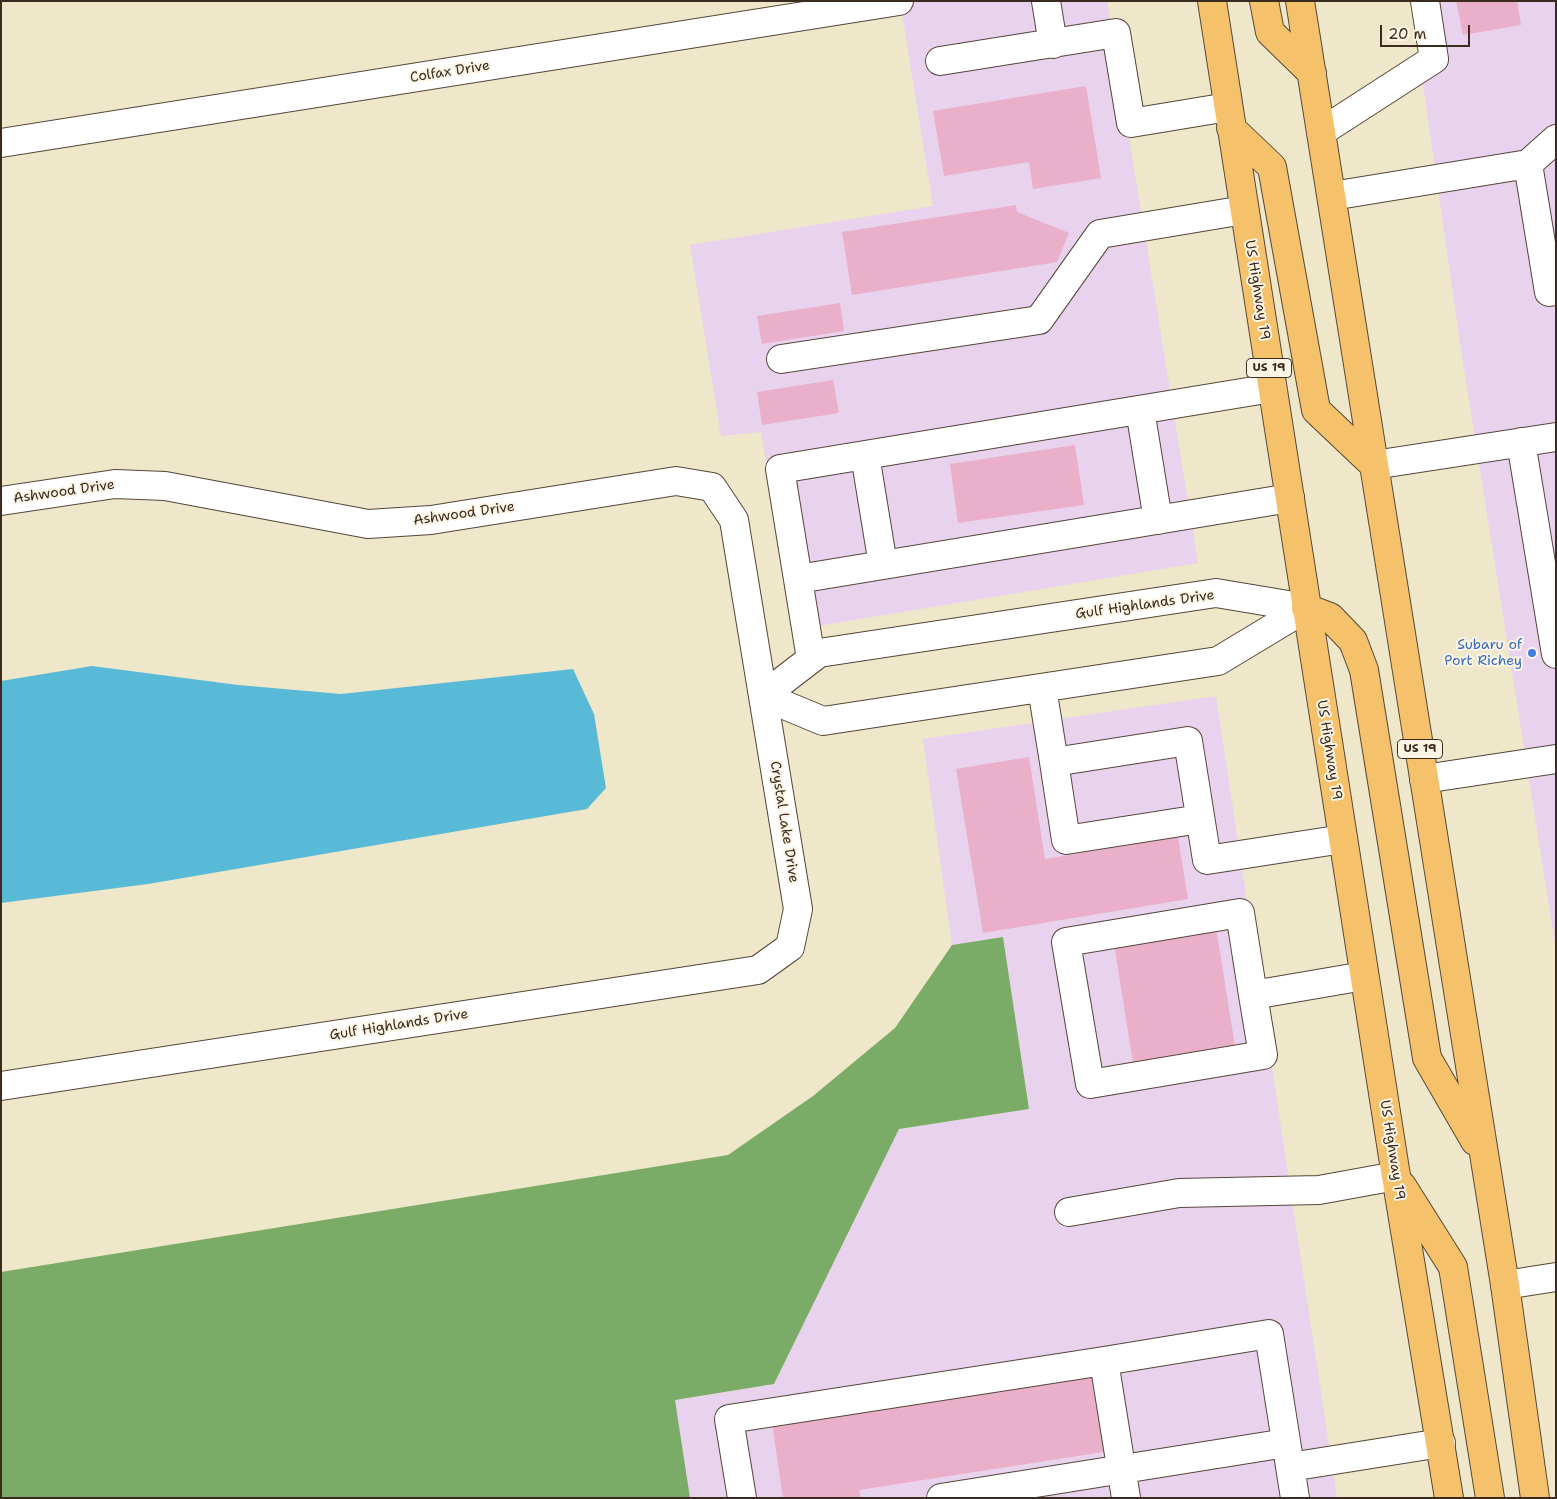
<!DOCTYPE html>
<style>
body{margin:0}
#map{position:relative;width:1557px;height:1499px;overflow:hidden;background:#efe7c9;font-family:"Shantell Sans",sans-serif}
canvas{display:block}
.frame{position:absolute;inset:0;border:2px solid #3b2a1e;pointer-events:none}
.scale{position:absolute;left:1380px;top:25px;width:90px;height:22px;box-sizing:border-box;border:2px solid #3b2a1e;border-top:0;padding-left:6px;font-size:15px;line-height:18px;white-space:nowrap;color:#3b2a1e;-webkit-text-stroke:4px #fcf5e5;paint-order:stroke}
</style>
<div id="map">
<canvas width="1557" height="1499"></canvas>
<div class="frame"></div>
<div class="scale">20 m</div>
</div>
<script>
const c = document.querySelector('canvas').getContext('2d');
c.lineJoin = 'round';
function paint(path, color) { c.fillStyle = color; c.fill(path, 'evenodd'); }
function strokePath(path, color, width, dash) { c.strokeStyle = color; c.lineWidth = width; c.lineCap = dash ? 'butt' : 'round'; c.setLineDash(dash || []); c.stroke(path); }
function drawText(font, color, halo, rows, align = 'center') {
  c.font = font + ' "Shantell Sans",sans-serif'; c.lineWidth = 4; c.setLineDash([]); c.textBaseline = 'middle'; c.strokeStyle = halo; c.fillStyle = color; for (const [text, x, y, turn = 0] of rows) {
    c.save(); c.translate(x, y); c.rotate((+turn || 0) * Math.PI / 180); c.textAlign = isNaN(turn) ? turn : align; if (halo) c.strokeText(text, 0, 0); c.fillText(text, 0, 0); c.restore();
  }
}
paint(new Path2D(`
 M900 1H1107L1198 563 794 630 761 432 721 436 690 245 933 206Z
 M1411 1H1556V950L1462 356Z
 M1216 696 1337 1498H690L675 1400 774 1384 899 1129 1029 1109 1003 937 952 945 923 739Z`), '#e8d2ee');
paint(new Path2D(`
 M1003 937 1029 1109 899 1129 774 1384 675 1400 690 1498H1V1272L728 1155 813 1096 895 1028 952 945Z`), '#7aac68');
paint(new Path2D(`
 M92 666 238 685 341 694 573 669 594 714 606 788 587 809 148 884 1 903V681Z`), '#59bad7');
paint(new Path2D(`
 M1456 1H1517L1521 25 1463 35Z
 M1086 86 1101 178 1033 189 1029 162 944 176 933 111Z
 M1016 205 1017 212 1069 233 1057 262 852 295 842 232Z
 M840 303 844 331 762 344 757 316Z
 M833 380 839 413 762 425 757 392Z
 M1075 445 1084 505 958 523 950 464Z
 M1029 757 1045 859 1178 837 1188 899 983 933 956 769Z
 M1216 927 1236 1053 1134 1069 1114 944Z
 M1097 1372 1110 1451 859 1490 861 1498H783L772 1423Z`), '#eab0c9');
const minor = new Path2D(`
 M1046 1 1053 44
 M940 61 1116 33 1131 123 1228 107
 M1321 132 1434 59 1425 1
 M1 143 899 1
 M1528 164 1556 139
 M1332 196 1528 164 1549 292 1556 291
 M781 359 1039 320 1100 234 1244 210
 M1140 410 1158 520
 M1521 442 1556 654
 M865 455 883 565
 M1374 465 1556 437
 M1 501 115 484 165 486 368 524 431 520 676 481 712 487 734 520 798 909 790 947 758 970 1 1086
 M798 579 1290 498
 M811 659 780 469 1272 388
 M1042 688 1054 762
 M763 696 823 721 1218 661 1306 608
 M763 696 819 653 1216 593 1306 608
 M1424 779 1556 759
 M1200 819 1066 840 1054 762 1188 741 1207 860 1343 839
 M1253 995 1263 1055 1090 1084 1066 942 1240 913 1253 995 1364 976
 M1069 1212 1179 1193 1319 1190 1396 1176
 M1505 1285 1556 1277
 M1290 1467 1441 1443
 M742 1498 729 1419 1104 1361
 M941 1498 1286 1443
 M1126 1498 1104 1361 1269 1334 1295 1498`);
const highway = new Path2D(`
 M1212 1 1396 1176 1449 1498
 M1264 1 1270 32 1312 73
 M1300 1 1505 1285 1535 1498
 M1231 128 1272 167 1316 410 1374 465
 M1306 608 1330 617 1353 641 1364 670 1427 1058 1475 1141
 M1402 1186 1453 1267 1490 1498`);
strokePath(minor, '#564638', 30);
strokePath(highway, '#564638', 30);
strokePath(minor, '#fff', 28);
strokePath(highway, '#f5c16b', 28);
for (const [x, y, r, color] of [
 [1532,653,5,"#3f7fe0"]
]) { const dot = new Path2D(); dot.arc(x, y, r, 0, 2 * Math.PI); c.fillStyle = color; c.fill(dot); strokePath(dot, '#fcf5e5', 2); }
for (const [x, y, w] of [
 [1269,368,45],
 [1420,749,45]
]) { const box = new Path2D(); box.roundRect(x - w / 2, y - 9.5, w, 19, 4); c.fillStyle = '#fcf5e5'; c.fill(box); strokePath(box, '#3b2a1e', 1); }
drawText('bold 12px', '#3b2a1e', null, [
 ["US 19",1269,368],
 ["US 19",1420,749]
]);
drawText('14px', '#3b2a1e', '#fcf5e5', [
 ["Colfax Drive",450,72,-9],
 ["US Highway 19",1257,290,81],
 ["Ashwood Drive",64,492,-8],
 ["Ashwood Drive",464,514,-8],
 ["Gulf Highlands Drive",1145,605,-8],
 ["US Highway 19",1329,750,81],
 ["Crystal Lake Drive",784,822,81],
 ["Gulf Highlands Drive",399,1025,-9],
 ["US Highway 19",1392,1150,81]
]);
drawText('14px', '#366cbe', '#fcf5e5', [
 ["Subaru of",1522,645],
 ["Port Richey",1522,661]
], 'right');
</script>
